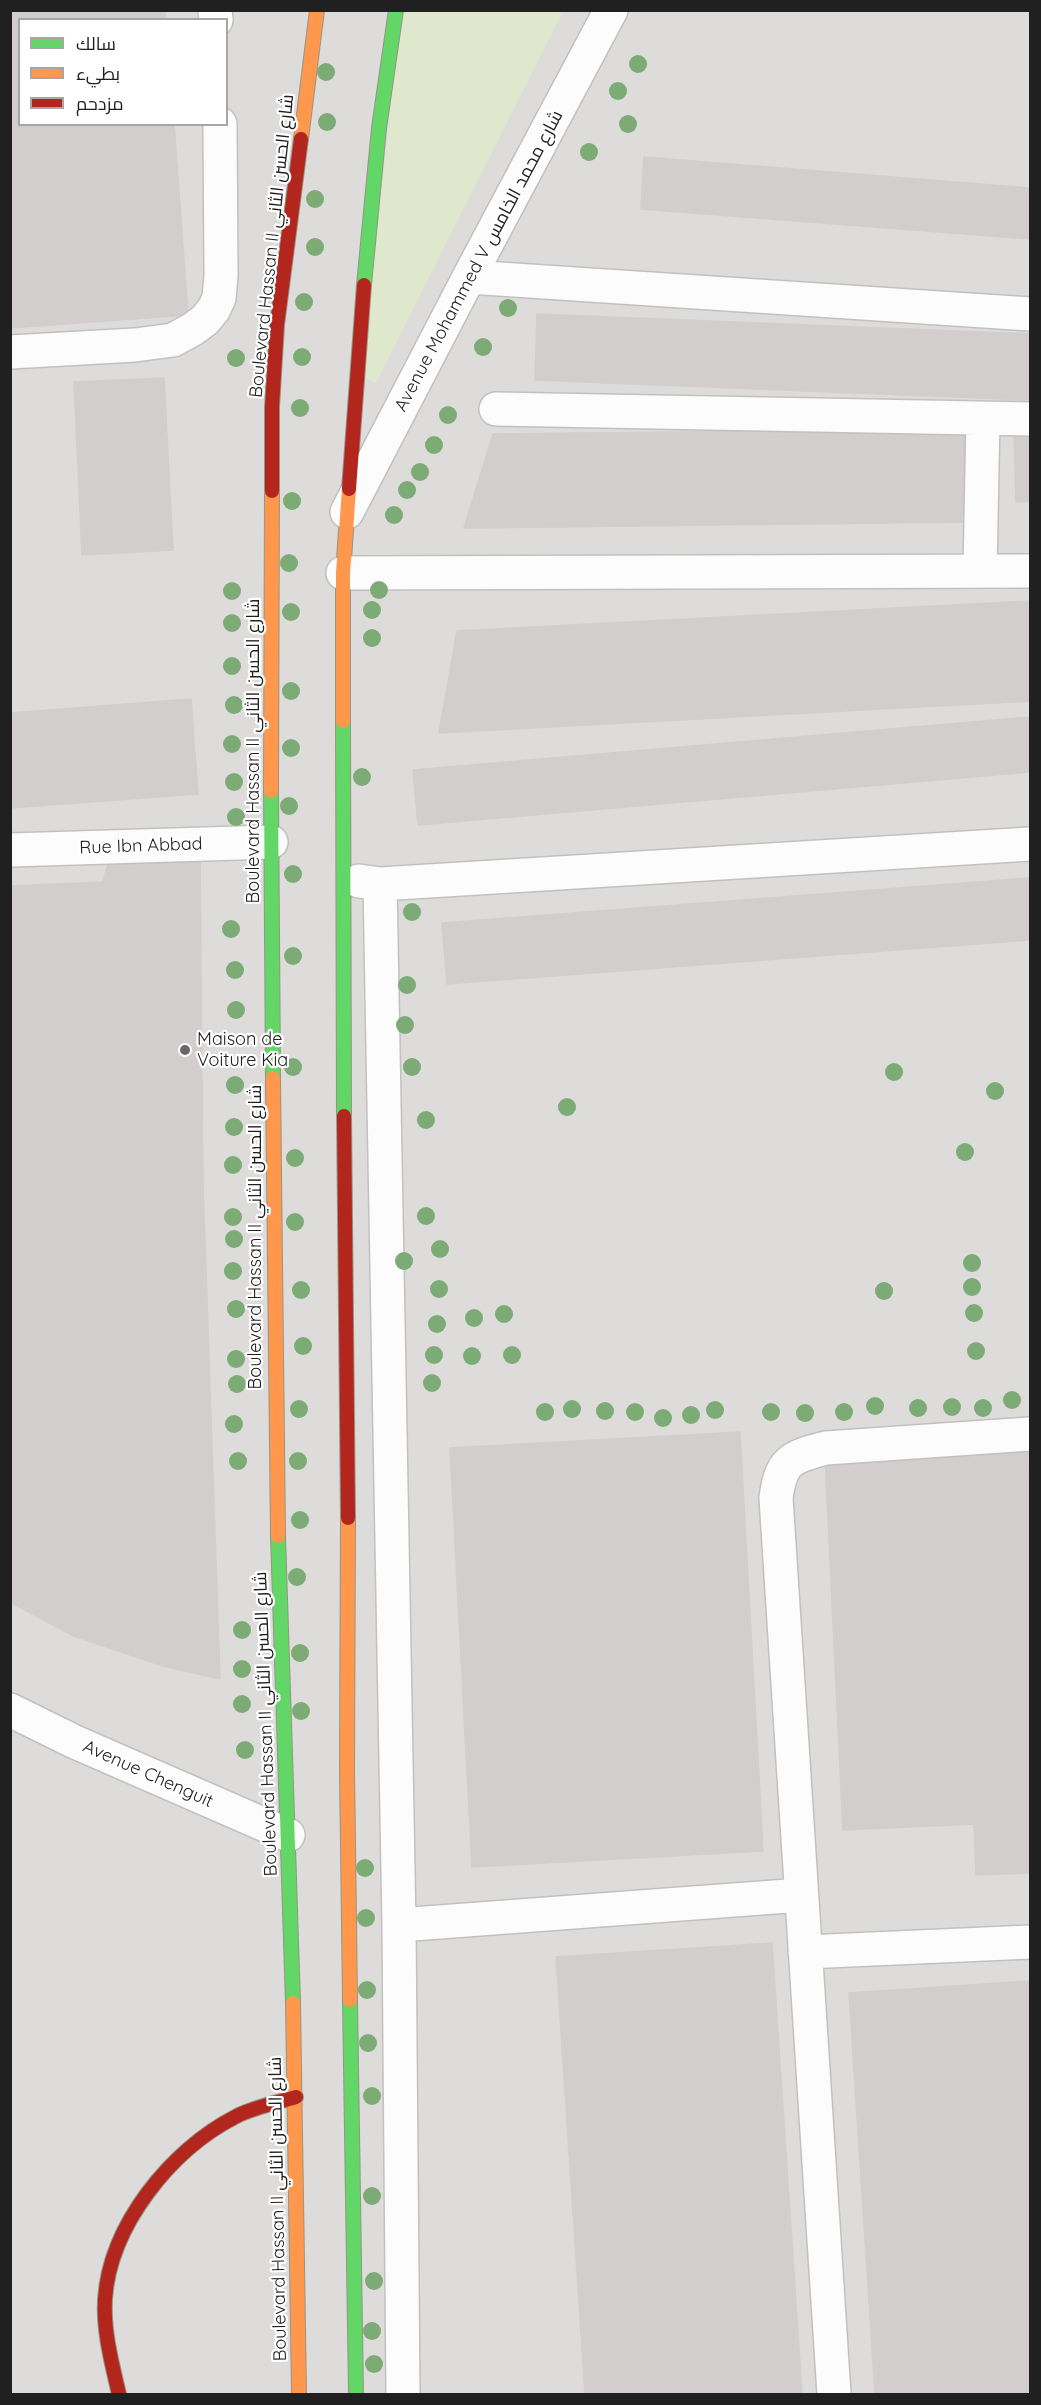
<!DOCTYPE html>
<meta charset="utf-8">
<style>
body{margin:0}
#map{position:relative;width:1041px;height:2405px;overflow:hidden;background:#eeecea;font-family:Quicksand,Cairo,sans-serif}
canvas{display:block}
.frame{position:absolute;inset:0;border:12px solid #202020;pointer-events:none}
.legend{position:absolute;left:18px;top:18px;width:210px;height:108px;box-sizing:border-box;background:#fff;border:2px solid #a6a6a6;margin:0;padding:8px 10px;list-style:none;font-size:18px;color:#202020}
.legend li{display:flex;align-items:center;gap:12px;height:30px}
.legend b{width:30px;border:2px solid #a6a6a6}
</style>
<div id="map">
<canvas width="1041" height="2405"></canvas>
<div class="frame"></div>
<ul class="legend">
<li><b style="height:8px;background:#63d668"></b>سالك</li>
<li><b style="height:8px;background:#ff974d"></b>بطيء</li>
<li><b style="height:8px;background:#b3261e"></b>مزدحم</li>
</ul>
</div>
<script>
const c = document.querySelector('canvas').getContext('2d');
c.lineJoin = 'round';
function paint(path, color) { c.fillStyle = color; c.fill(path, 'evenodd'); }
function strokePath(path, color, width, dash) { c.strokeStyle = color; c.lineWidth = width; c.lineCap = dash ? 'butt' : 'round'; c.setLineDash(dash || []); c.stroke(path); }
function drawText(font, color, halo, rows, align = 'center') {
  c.font = font + ' Quicksand,Cairo,sans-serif'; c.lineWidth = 4.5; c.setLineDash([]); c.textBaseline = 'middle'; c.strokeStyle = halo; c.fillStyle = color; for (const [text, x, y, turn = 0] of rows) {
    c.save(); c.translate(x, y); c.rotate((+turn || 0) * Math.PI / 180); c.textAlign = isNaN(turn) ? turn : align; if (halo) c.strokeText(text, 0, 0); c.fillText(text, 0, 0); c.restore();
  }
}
paint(new Path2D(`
 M11 11H1030V2394H11ZM20 20H226V124H20Z`), '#dddcdb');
paint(new Path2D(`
 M401 11H563L376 383 361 376Z`), '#dfe8cc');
const building = new Path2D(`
 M10 10H165L166 20H20V124H174L188 315 10 328Z
 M644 157 1030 188V239L641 209Z
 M537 314 1030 334V400L535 380Z
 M164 378 173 550 82 555 74 382Z
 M970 429 971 522 464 528 493 434Z
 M1030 435V501L1016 502 1014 436Z
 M1030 601V701L439 733 457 631Z
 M191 699 198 794 10 808V713Z
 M1030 717V772L418 825 413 770Z
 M200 851 203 1184 220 1679 163 1666 74 1636 10 1602V886L103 882 110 855Z
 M1030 878V940L447 984 442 923Z
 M740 1432 763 1851 472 1867 450 1448Z
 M1028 1447 1030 1493V1873L976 1875 974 1824 843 1830 825 1457Z
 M772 1943 802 2394H585L556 1957Z
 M1030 1981V2394H875L849 1993Z`);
paint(building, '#d1cecd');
strokePath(building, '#d1cecc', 1.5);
const street = new Path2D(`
 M215 10 216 20
 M469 277 1030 314
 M10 352 135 345 173 340 193 329 205 320 214 309 219 298 221 276 220 124
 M496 409 1030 419
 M347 512 469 277 611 10
 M980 570 983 419
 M343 573 1030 571
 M10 850 271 842
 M359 881 380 884 1030 844
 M380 884 399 1925 403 2394
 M10 1710 75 1742 288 1835
 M399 1925 801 1895
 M805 1952 1030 1942
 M834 2394 776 1498C781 1460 791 1457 826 1448L1030 1434`);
const fast = new Path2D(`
 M364 285 379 128 396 10
 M343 721 344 1116
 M271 791 273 1078
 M278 1536 293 2003
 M350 2000 356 2394`);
const slow = new Path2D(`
 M301 139 317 10
 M343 721V573L349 489
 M271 791 272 491
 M273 1078 278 1536
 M348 1518 347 1769 350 2000
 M293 2003 299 2394`);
const jam = new Path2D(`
 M349 489 364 285
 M272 491V407L277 325 301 139
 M344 1116 348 1518
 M119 2394C112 2364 103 2331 105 2299 110 2225 171 2150 235 2117 254 2107 276 2103 296 2097`);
strokePath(street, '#c1c1c0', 36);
strokePath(fast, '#979583', 16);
strokePath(slow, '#979583', 16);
strokePath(jam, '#979583', 16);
strokePath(street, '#fcfcfc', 33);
strokePath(fast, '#63d668', 14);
strokePath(slow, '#ff974d', 14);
strokePath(jam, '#b3261e', 14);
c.fillStyle = '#7cab76';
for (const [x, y] of [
 [638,64],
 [326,72],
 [618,91],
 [327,122],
 [628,124],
 [589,152],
 [315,199],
 [315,247],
 [304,302],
 [508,308],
 [483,347],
 [302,357],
 [236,358],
 [300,408],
 [448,415],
 [434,445],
 [420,472],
 [407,490],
 [292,501],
 [394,515],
 [289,563],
 [379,590],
 [232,591],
 [372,610],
 [291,612],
 [232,623],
 [372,638],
 [232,666],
 [291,691],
 [234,705],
 [232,744],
 [291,748],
 [362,777],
 [234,782],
 [289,806],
 [236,817],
 [293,874],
 [412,912],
 [231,929],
 [293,956],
 [235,970],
 [407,985],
 [236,1010],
 [405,1025],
 [293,1067],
 [412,1067],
 [894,1072],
 [235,1085],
 [995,1091],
 [567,1107],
 [426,1120],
 [234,1127],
 [965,1152],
 [295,1158],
 [233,1165],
 [426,1216],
 [233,1217],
 [295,1222],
 [234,1239],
 [440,1249],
 [404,1261],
 [972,1263],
 [233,1271],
 [972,1287],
 [439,1289],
 [301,1290],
 [884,1291],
 [236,1309],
 [974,1313],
 [504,1314],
 [474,1318],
 [437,1324],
 [303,1346],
 [976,1351],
 [434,1355],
 [512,1355],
 [472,1356],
 [236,1359],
 [432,1383],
 [237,1384],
 [1012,1400],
 [875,1406],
 [952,1407],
 [918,1408],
 [983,1408],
 [299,1409],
 [572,1409],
 [715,1410],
 [605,1411],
 [545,1412],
 [635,1412],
 [771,1412],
 [844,1412],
 [805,1413],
 [691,1415],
 [663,1418],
 [234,1424],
 [238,1461],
 [298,1461],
 [300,1520],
 [297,1577],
 [242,1630],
 [300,1653],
 [242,1669],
 [242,1704],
 [301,1711],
 [245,1750],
 [365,1868],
 [366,1918],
 [367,1990],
 [368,2043],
 [372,2096],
 [372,2196],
 [374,2281],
 [372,2331],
 [374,2364]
]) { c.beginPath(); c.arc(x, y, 9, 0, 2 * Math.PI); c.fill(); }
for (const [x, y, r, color] of [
 [185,1050,6,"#686767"]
]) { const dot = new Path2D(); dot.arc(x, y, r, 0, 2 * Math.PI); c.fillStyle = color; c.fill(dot); strokePath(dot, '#fff', 2); }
drawText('18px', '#202020', '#fff', [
 ["Boulevard Hassan II شارع الحسن الثاني",272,246,-84],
 ["Avenue Mohammed V شارع محمد الخامس",479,261,-62],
 ["Boulevard Hassan II شارع الحسن الثاني",254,751,-90],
 ["Rue Ibn Abbad",141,846,-2],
 ["Boulevard Hassan II شارع الحسن الثاني",256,1237,-90],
 ["Boulevard Hassan II شارع الحسن الثاني",266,1724,-92],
 ["Avenue Chenguit",148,1774,24],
 ["Boulevard Hassan II شارع الحسن الثاني",278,2209,-91]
]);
drawText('18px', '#202020', '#fff', [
 ["Maison de",197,1040],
 ["Voiture Kia",197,1061]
], 'left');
</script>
